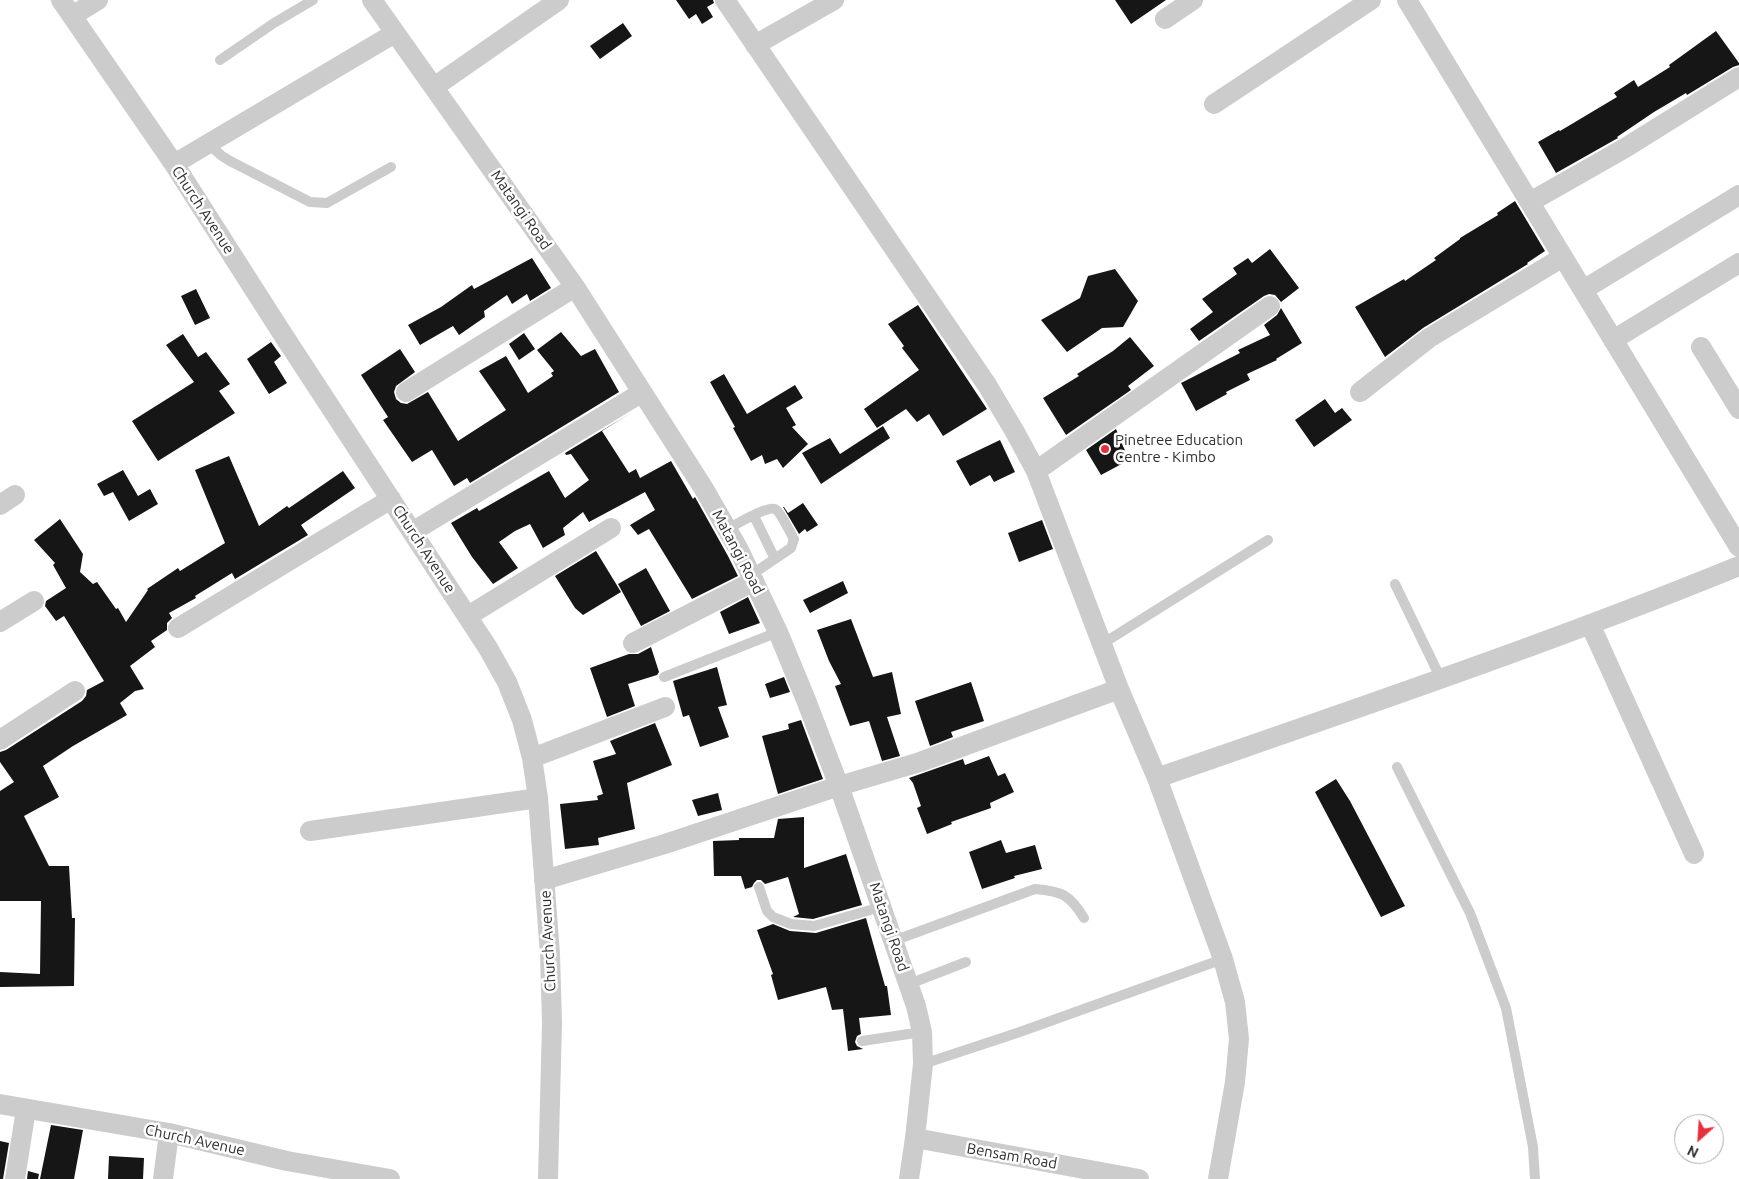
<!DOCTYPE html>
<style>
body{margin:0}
#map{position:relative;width:1739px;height:1179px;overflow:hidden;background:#fff;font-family:Ubuntu,sans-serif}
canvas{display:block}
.north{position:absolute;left:1674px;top:1114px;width:50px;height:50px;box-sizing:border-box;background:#fff;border:1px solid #acacac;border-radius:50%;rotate:206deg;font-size:14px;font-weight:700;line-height:20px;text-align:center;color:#2f2f2f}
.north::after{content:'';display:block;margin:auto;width:18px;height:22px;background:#e8303c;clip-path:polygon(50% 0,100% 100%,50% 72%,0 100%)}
</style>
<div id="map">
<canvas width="1739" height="1179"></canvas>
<div class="north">N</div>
</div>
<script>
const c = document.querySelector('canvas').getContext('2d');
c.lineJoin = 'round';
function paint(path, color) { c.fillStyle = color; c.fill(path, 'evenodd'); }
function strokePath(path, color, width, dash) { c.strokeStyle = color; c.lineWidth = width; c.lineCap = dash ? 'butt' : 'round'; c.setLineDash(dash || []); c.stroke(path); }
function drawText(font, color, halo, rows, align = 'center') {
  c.font = font + ' Ubuntu,sans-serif'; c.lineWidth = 5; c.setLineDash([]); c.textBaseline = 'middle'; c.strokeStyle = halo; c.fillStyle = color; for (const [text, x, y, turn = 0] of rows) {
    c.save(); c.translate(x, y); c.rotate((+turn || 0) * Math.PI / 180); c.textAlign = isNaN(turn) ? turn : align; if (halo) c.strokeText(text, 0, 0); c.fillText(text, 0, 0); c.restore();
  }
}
paint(new Path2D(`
 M676 0H713L714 3 707 7 713 17 702 24 696 14 689 19Z
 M1115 0H1166L1131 24Z
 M623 23 632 36 600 59 590 46Z
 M1716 31 1739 63V65L1733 67 1687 95 1686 93 1654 112 1617 137 1618 138 1556 173 1538 142 1559 130 1560 131 1617 97 1614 93 1634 80 1638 87 1670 67 1669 65Z
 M1515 201 1545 251 1527 263 1528 264 1423 328 1385 357 1355 307 1404 279 1405 281 1436 260 1434 258 1460 239V238L1498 215 1497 213Z
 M1270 249 1299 288 1281 302 1275 295 1269 294 1264 296 1199 341 1190 329 1213 312 1202 299 1237 274 1233 268 1248 258 1252 263Z
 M532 258 551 288 530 301 527 294 512 304 507 295 484 311 485 317 459 335 453 326 420 345 408 325 441 307 472 285 474 289Z
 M1115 269 1138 301 1123 327 1102 328 1067 352 1041 320 1080 298 1088 276Z
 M196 289 210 318 195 325 181 296Z
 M918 305 987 409 943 436 929 414 917 422 906 409 877 428 864 409 919 370 902 348 904 346 888 324Z
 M1281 308 1302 343 1276 359 1277 360 1247 374 1250 380 1226 392 1227 394 1196 411 1181 383 1240 353 1238 350 1270 335 1264 325 1277 315Z
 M561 332 581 356 595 349 619 392 470 483 467 478 454 486 432 450 412 462 383 420 388 417 361 375 400 349 415 372 396 386 394 392 396 399 401 403 407 404 428 392 458 441 506 410 479 371 506 356 528 393 553 376 551 373 554 371 537 350Z
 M524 333 535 349 519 360 509 344Z
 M183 334 198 357 206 352 230 384 219 391 235 413 158 461 132 421 194 382 166 345Z
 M1130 337 1154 366 1128 386 1131 390 1066 435 1043 398 1079 376 1077 374 1113 351Z
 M271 342 281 356 274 362 287 383 269 394 247 359Z
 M724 374 747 414 795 385 803 398 786 408 796 425 792 427 808 444 783 468 777 459 765 464 762 455 751 461 733 428 735 427 710 382Z
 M1325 399 1335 413 1342 408 1352 420 1314 447 1295 420Z
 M631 413 602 431 629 473 636 469 640 478 671 461 693 499 695 497 728 556 738 576 692 599 649 529 638 535 630 525 655 510 645 492 589 522 583 512 563 528 565 535 543 548 530 524 515 531 499 542 518 568 493 584 472 557 451 523 477 508 479 511 549 471 565 498 589 480 571 454 566 455 565 453Z
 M883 426 890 438 821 484 802 453 830 438 840 454Z
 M1116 429 1129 460 1101 475 1086 450Z
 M1000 440 1015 472 994 482 990 475 970 486 956 461Z
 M229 456 259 526 287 506 289 508 343 471 355 488 301 525 308 535 235 579 232 573 195 596 196 598 169 613 172 618 167 623V630L151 641 155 647 130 666 144 689 135 691 120 703 127 715 73 746 43 766 59 797 24 816 49 866H69L72 918H75L74 986 0 987V972L40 974 41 901H0V791L14 782 0 762V752L6 750 82 701 86 696 87 690 104 681 64 616 56 621 45 606 46 601 66 588 53 565 55 563 34 540 60 519 83 554 80 572 93 584 97 582 116 609 118 608 126 622 148 590 147 589 178 568 180 571 225 543 195 470Z
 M123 470 138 496 150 489 158 504 129 521 113 492 104 496 97 484Z
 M803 503 818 525 807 532 805 529 799 534 783 507H784L788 513Z
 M1042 520 1053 549 1019 562 1008 533Z
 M596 551 621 592 583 615 575 608 555 576Z
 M646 568 670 611 641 626 618 584Z
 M843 581 848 593 810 613 803 600Z
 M748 597 760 623 729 634 720 612Z
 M851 619 873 677 892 672 901 714 887 717 900 756 882 761 869 721 850 726 835 686 841 684 829 661 817 630Z
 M651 647 659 672 657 675 628 684 635 706 607 717 590 668 629 654H638Z
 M717 667 727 705 718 707 729 737 700 747 689 715 683 717 673 681Z
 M784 677 790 692 770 698 765 684Z
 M971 682 984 721 951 732 953 737 930 746 915 701Z
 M801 720 823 779 778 794 762 736 789 729 788 724Z
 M655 723 672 765 627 783 635 829 598 838 599 845 565 849 560 804 598 800 597 796 603 794 593 761 616 754 610 741Z
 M989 756 998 776 1005 773 1014 792 990 803 991 808 951 822 952 824 927 834 917 808 921 806 913 783 909 778 963 759 965 765Z
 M1336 779 1350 801 1405 906 1381 917 1315 792Z
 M718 793 722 810 698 816 692 800Z
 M804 817V868L846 854 862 905 813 919 793 917 799 914 788 877 765 884 761 880H757L754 883 752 887 745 889 741 876H714L713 841 739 840V838H774L778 819Z
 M1001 840 1006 853 1035 845 1042 869 1014 876 1015 878 982 889 969 852Z
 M866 918 885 986H887L891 1015 859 1018 861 1034 857 1036 855 1042 857 1046 863 1049 848 1051 843 1009 832 1010 826 987 778 1000 771 975 773 974 757 930 773 924 790 931 816 933Z
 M51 1125 83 1130 74 1179H40Z
 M0 1141 9 1143 3 1179H0Z
 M109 1156 144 1158 143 1179H108Z
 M28 1171 39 1174 38 1179H27Z`), '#161616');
strokePath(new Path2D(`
 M220 60 274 23 313 0
 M208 144 222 156 230 161 310 202 327 203 391 167
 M754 516 775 559
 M727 529C736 525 766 506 775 509 781 512 790 533 794 539L791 548 751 575
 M1395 584 1441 679
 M1102 644 1268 540
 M664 677 778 632
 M1397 767 1470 913 1506 1008 1533 1147 1535 1179
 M759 887 767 911 773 917 791 924 814 926 881 907
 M893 941 1035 889C1062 891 1070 895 1084 918
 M909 984 966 962
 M862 1041 922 1032
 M923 1064 1017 1033 1223 959`), '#ccc', 10);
strokePath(new Path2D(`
 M61 0 174 164 280 330 488 648 507 682 522 720 532 758 538 798 550 954 552 1023 548 1179
 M372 0 575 287 704 489 739 550 778 632 806 700 839 786 916 1006 922 1032 923 1064 915 1138 909 1179
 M725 0 987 385 1015 432 1036 471 1119 689 1157 778 1223 959 1235 1002 1239 1039 1235 1082 1218 1179
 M1407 0 1739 547
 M72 16 98 0
 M1165 19 1193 0
 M755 45 834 0
 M434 87 559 0
 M1214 104 1371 0
 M174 164 395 33
 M1530 202 1625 148 1739 77
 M1583 290 1739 195
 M1613 340 1739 263
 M1701 347 1739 409
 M406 392 575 287
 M1360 392 1429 338 1563 257
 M1036 471 1270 306
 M0 505 15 495
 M412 532 641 393
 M468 616 611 528
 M0 622 34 601
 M1590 624 1694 854
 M178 628 391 499
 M633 643 754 581
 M0 740 75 691
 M532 758 665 707
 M1157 778C1352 710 1548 644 1739 566
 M310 831 538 798
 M544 880 665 844 839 786 920 762 1119 689
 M0 1104 169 1133 287 1161 390 1179
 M915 1138 1139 1179
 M15 1179 26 1109
 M163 1179 169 1133`), '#ccc', 20);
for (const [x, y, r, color] of [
 [1105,449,5,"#e8303c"]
]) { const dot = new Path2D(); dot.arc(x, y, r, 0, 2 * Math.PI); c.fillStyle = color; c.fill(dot); strokePath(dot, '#fff', 2); }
drawText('15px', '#2f2f2f', '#fff', [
 ["Church Avenue",203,210,57],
 ["Matangi Road",521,210,55],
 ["Church Avenue",424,549,57],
 ["Matangi Road",738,552,62],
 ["Matangi Road",889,927,71],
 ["Church Avenue",548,941,-93],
 ["Church Avenue",195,1140,12],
 ["Bensam Road",1012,1156,10]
]);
drawText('15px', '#2f2f2f', '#fff', [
 ["Pinetree Education",1115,440],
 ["Centre - Kimbo",1115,457]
], 'left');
</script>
